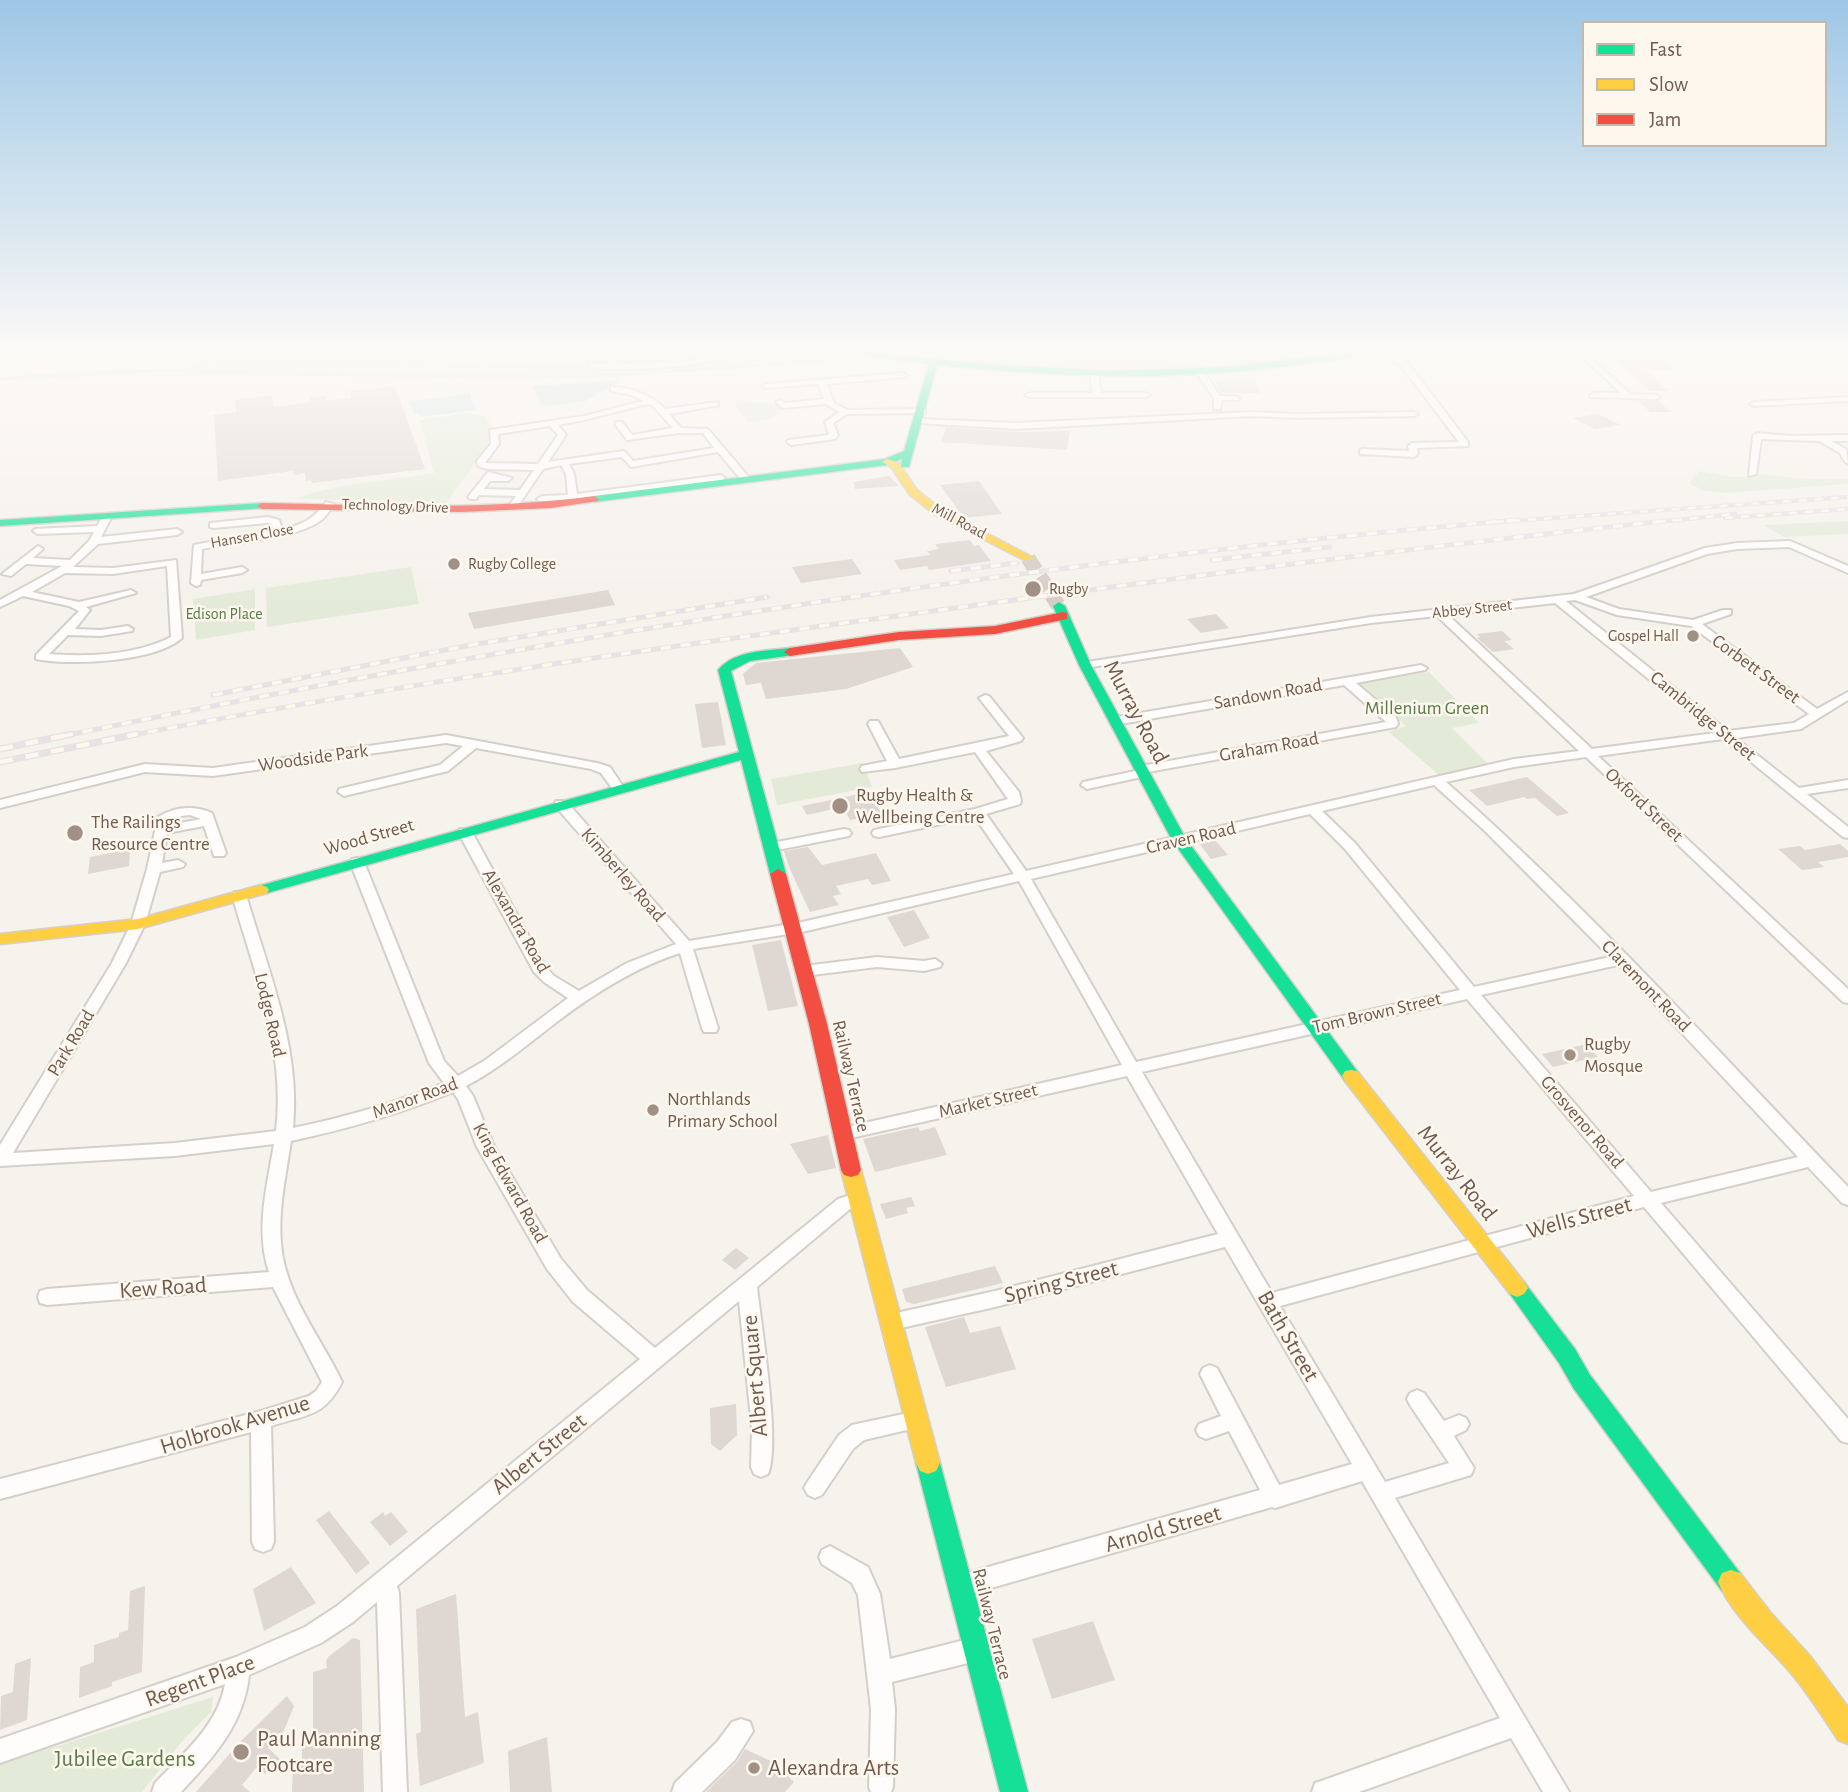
<!DOCTYPE html>
<style>
body{margin:0}
#map{position:relative;width:1848px;height:1792px;overflow:hidden;background:#f6f2ec;font-family:"Alegreya Sans",sans-serif}
canvas{display:block}
.legend{position:absolute;left:1582px;top:21px;width:245px;height:126px;box-sizing:border-box;background:#fdf7ee;border:2px solid #c5b9ae;margin:0;padding:9px 12px;list-style:none;font-size:21px;color:#715b4f}
.legend li{display:flex;align-items:center;gap:14px;height:35px}
.legend b{width:35px;border:2px solid #c5b9ae}
</style>
<div id="map">
<canvas width="1848" height="1792"></canvas>
<ul class="legend">
<li><b style="height:9px;background:#16e098"></b>Fast</li>
<li><b style="height:9px;background:#ffcf43"></b>Slow</li>
<li><b style="height:9px;background:#f24e42"></b>Jam</li>
</ul>
</div>
<script>
const c = document.querySelector('canvas').getContext('2d');
c.lineJoin = 'round';
function paint(path, color) { c.fillStyle = color; c.fill(path, 'evenodd'); }
function strokePath(path, color, width, dash) { c.strokeStyle = color; c.lineWidth = width; c.lineCap = dash ? 'butt' : 'round'; c.setLineDash(dash || []); c.stroke(path); }
function drawText(font, color, halo, rows, align = 'center') {
  c.font = font + ' "Alegreya Sans",sans-serif'; c.lineWidth = 5; c.setLineDash([]); c.textBaseline = 'middle'; c.strokeStyle = halo; c.fillStyle = color; for (const [text, x, y, turn = 0] of rows) {
    c.save(); c.translate(x, y); c.rotate((+turn || 0) * Math.PI / 180); c.textAlign = isNaN(turn) ? turn : align; if (halo) c.strokeText(text, 0, 0); c.fillText(text, 0, 0); c.restore();
  }
}
paint(new Path2D(`
 M234 353H318L321 358 338 360 551 363 608 361 604 364H693L739 353 851 355 591 375 186 369V362L234 360Z
 M868 353H1339L1218 368 1132 371 1018 370Z
 M186 373 476 377V378L183 375Z
 M741 400 776 404 781 411 770 419 748 422 733 402Z
 M469 413 485 416 493 429 488 433 489 445 446 503 295 499C339 482 388 481 434 473L420 420Z
 M1699 471 1734 477 1757 476 1759 474 1805 479H1848V484L1727 493 1704 491 1689 483Z
 M1848 521V534L1784 537 1764 525Z
 M411 567 419 604 267 627 266 588Z
 M255 589V630L196 640 193 599Z
 M1429 672 1479 723 1452 728 1488 764 1439 775 1389 732 1406 726 1355 683Z
 M863 763 872 787 777 805 771 779Z
 M213 1697 211 1712 184 1739 142 1792H0V1764Z`), '#e3ebd8');
paint(new Path2D(`
 M855 353H865L855 360 602 378 481 379 166 372 0 381V378L14 376 120 369H178L591 375 847 357Z
 M622 380 584 402 542 406 532 386Z
 M470 394 475 410 420 417 418 413 414 414 409 401Z`), '#d0e3e4');
strokePath(new Path2D(`
 M1828 353 1848 354`), '#d0e3e4', 2.5);
paint(new Path2D(`
 M1610 353H1658L1676 370H1646L1669 391H1648Z
 M1234 380H1254L1261 393H1221L1216 381Z
 M395 386 425 469 312 483 311 480 306 481 305 473 294 475 293 471 218 481 214 415 236 412 235 400 272 395 274 407 311 402 310 398 326 396 327 401 351 398 350 391Z
 M1638 401H1659L1671 412H1650Z
 M1598 414 1621 425 1595 429 1573 418Z
 M946 427 1016 432 1070 431 1067 450 941 442Z
 M889 476 899 486 855 489 854 482Z
 M979 481 1002 514 964 518 940 485Z
 M970 540 974 546 979 545 991 561 929 570 927 566 900 570 894 560 930 555 927 551 939 549 935 544Z
 M852 559 862 574 801 583 792 567Z
 M608 590 615 605 474 629 468 613Z
 M1216 614 1229 628 1201 633 1187 619Z
 M1502 631 1512 640 1504 641 1514 649 1493 652 1477 638 1480 637 1477 634Z
 M900 648 913 667 846 689 766 699 761 683 746 685 743 674 756 663Z
 M718 702 726 745 702 748 695 704Z
 M1527 777 1569 813 1557 816 1535 798 1527 799 1524 797 1487 806 1469 790Z
 M868 792 884 818 863 822 860 818 850 820 843 807 807 815 802 806Z
 M1214 839 1228 855 1211 859 1199 843Z
 M1840 844 1848 851V857L1818 862 1824 867 1802 870 1778 849 1800 846 1805 850Z
 M808 847 822 865 876 853 891 881 872 885 868 879 836 886 841 894 833 896 839 905 810 912 789 867 784 851Z
 M130 849 129 866 88 874 90 857Z
 M914 910 930 938 904 947 887 917Z
 M781 940 798 1006 768 1011 752 945Z
 M1587 1044 1598 1057 1553 1067 1542 1054Z
 M918 1127 920 1131 935 1127 947 1155 875 1172 863 1139Z
 M828 1135 836 1168 808 1174 790 1144Z
 M911 1197 915 1206 906 1208 908 1213 886 1219 880 1204Z
 M736 1248 749 1258 735 1270 722 1260Z
 M995 1266 1003 1283 914 1304 906 1302 902 1289Z
 M964 1317 970 1333 1000 1326 1016 1369 946 1387 925 1327Z
 M736 1404 737 1435 720 1451 711 1444 710 1408Z
 M329 1511 370 1563 356 1574 316 1520Z
 M383 1512 385 1516 391 1512 408 1532 390 1546 370 1522Z
 M291 1567 316 1603 264 1631 253 1589Z
 M145 1586 142 1672 112 1682V1686L79 1698 80 1667 94 1662V1645L119 1637V1633L128 1630 130 1591Z
 M456 1594 465 1717 478 1712 484 1763 420 1786 416 1734 421 1732 416 1609Z
 M1093 1621 1115 1680 1052 1699 1032 1639Z
 M353 1638 360 1640 364 1792H292L293 1764 302 1761V1737L312 1734 313 1737V1672L327 1668 326 1662 328 1657Z
 M31 1658 27 1720 0 1730 1 1696 13 1692 15 1664Z
 M287 1696 294 1706 280 1740 268 1748 280 1759 265 1774 256 1768 242 1785 250 1792H196L240 1742Z
 M547 1737 552 1792H510L508 1751Z
 M745 1749 775 1763 794 1782 785 1792H706L737 1762Z`), '#dfd8d2');
strokePath(new Path2D(`
 M1028 558 1058 605`), '#d5ccc5', 15, [15, 7]);
const street = new Path2D(`
 M352 353H360L361 355 357 357Z
 M473 353H493L489 355Z
 M607 353H615L617 356 615 363 684 362 724 353H738C708 368 622 371 589 368V364L608 363 609 356Z
 M1375 353H1385L1407 362 1468 442V446L1417 448 1418 454 1414 457 1360 454V450L1363 449 1409 451 1408 446 1412 443 1459 442 1401 366Z
 M1578 353H1586L1630 394 1656 395 1660 397 1656 399 1591 397 1590 395 1594 393H1621Z
 M1197 370H1203L1220 396H1235L1239 398 1238 400H1222L1220 409H1214V398L1196 372Z
 M903 373 907 375 906 377 827 384 834 403 847 410 922 409H925V413L847 414 833 423 838 435 835 439 791 445 787 442 788 440 829 435 825 422 839 412 826 404 782 408 776 402 780 400 785 403 824 399 818 384 766 388 762 386 766 384Z
 M1094 373 1098 375 1101 393H1146L1150 395 1146 397H1029L1025 395 1029 393H1093L1090 375Z
 M611 387C630 387 652 395 665 409L718 402V406H715L669 414 681 428 708 429 752 481 744 483 718 452 631 467 622 457 569 464 574 474 577 494 721 475 725 478 721 481 573 500 539 501 537 499 542 496 568 495 566 474 561 465 543 469 516 509 508 507 516 496 479 495 476 499H470L468 497 488 472 512 478 508 481H490L484 489 520 490 534 470 487 469 478 466 477 461 491 444 490 430 584 416 643 401 632 395 611 391ZM647 404 652 405 673 428 632 435 622 422H616L615 424 627 440 679 433H703L714 448 633 461 624 451 548 462 566 435 558 425 584 420ZM550 426 558 435 538 464 485 463 499 444 498 434Z
 M1848 397V401L1754 406 1750 404 1754 402Z
 M1252 412 1297 414 1414 412 1418 414 1414 416 1297 418 1252 416 1016 429 919 423 915 421 919 419 1016 423Z
 M1757 433 1790 436 1848 435V441H1831L1846 449 1848 463 1845 462 1840 453 1819 441 1761 439 1756 474 1749 476 1753 436Z
 M326 502 334 504C330 510 326 517 320 521 297 538 233 543 202 549L201 574 242 567 247 570 242 573 201 580 200 585 196 586 191 583 194 545 273 530 272 524 268 523 213 528 210 527V523L268 517 279 520 282 529C302 525 314 519 326 502Z
 M106 515 111 518 101 537 177 529 182 532 177 535 98 544 73 567 113 568 176 560 182 638C155 662 71 666 36 659V655L79 611 69 606 23 596 0 607V600L62 566 26 564 11 576 2 574 38 546 43 549 33 558 70 560 89 541 94 532 38 534 33 531 35 529 97 526 103 516ZM167 566 171 637C136 655 88 657 49 654L68 635 101 636 132 631 133 629 128 626 101 630 75 629 90 610 86 607 136 593 131 590 79 602 32 592 65 573 113 574Z
 M1790 541 1848 566V573L1789 547 1737 549 1707 554 1586 597 1619 609 1693 620 1723 610H1731V614L1702 624 1817 709 1848 692V700L1801 729 1736 738 1799 788 1848 780V788L1807 794 1848 827V838L1843 837 1723 739 1598 756 1848 989V1003L1843 1002 1586 757 1514 767 1446 782C1589 908 1717 1050 1848 1187V1205L1842 1203 1808 1167 1661 1203 1848 1419V1443L1841 1441 1644 1207 1280 1306 1385 1482 1449 1463 1410 1405 1407 1399 1410 1393 1417 1390 1424 1393 1444 1421 1459 1415 1466 1418 1469 1424 1466 1430 1454 1436 1474 1468 1471 1475 1395 1498 1569 1792H1543L1511 1738 1359 1792H1312L1315 1783 1324 1780 1500 1718 1362 1481 1275 1508 1272 1507 960 1597 952 1594 949 1586 952 1578 960 1575 1260 1490 1229 1431 1206 1439 1199 1436 1196 1430 1199 1424 1221 1416 1200 1374 1203 1368 1210 1365 1217 1368 1279 1485 1352 1464 1225 1247 995 1307 892 1330 885 1328 882 1322 885 1316 892 1314 995 1291 1218 1234 1127 1076 842 1140 836 1138 834 1134 836 1130 842 1128 1122 1065 1019 881 802 932 693 949 718 1028 716 1032H704L702 1028 680 953C636 967 595 993 558 1021 528 1044 500 1068 466 1086L473 1096 494 1146 561 1259 587 1290 655 1348 838 1199 860 1192 866 1194 869 1199 866 1204 850 1209 757 1287C761 1324 781 1446 768 1474L761 1477 754 1474 751 1467 752 1429 739 1301 397 1586 399 1593 407 1792H383L377 1602 353 1622 321 1643 249 1675C244 1724 213 1758 181 1792H152L155 1783C183 1754 218 1725 225 1684L0 1763V1739L236 1657 305 1627 337 1606 640 1359 573 1302 547 1269 477 1147 458 1099 453 1092C400 1114 347 1129 291 1141 286 1175 278 1209 281 1244 285 1295 321 1337 342 1382 325 1417 305 1415 271 1426L274 1542 271 1549 263 1552 255 1549 252 1542 251 1432 0 1499V1479L261 1411 309 1396 316 1391 322 1382 273 1287 47 1305 40 1303 38 1297 40 1291 47 1289 269 1272C255 1230 267 1186 274 1144L175 1156 0 1166V1145L112 963 131 924 147 869 158 817C175 807 193 805 212 813L226 853 224 856H214L204 826 167 833 162 863 178 860 185 864 183 867 160 872 145 924 126 963 13 1153 175 1143 276 1131C286 1051 254 971 232 895L234 892H244L246 895C268 970 301 1048 293 1128 345 1117 395 1103 444 1083L429 1063 350 862 352 859 357 858 364 862 444 1061 458 1076 484 1061 568 998 544 982 534 972 458 832 460 829H470L472 832 545 966 554 976 579 991 627 963 676 944 556 807 555 804 556 801H566L689 941 802 922 1014 874 975 817 879 837 874 836 872 833 874 830 975 809 1008 799 975 752 895 768 862 772 860 769 862 766 887 761 868 724 870 721H878L899 759 1009 736 979 698 985 695 989 696 1023 738 1021 741 986 751 1019 792 1021 801 1020 804 986 814 1026 871 1514 759 1579 751 1437 616 1371 623 1085 668 1081 667V663L1371 617 1574 594 1705 548 1737 543ZM1575 600 1617 615 1691 626 1809 714 1794 723 1728 731 1566 601ZM1555 603 1715 733 1592 749 1448 615ZM1434 785 1485 831 1610 957 1474 987 1355 843 1322 811ZM1310 814 1345 849 1460 990 1136 1062 1031 879ZM190 815 201 819 169 825V822L181 816ZM1618 965 1798 1157 1651 1192 1481 995ZM1467 999 1634 1196 1272 1293 1142 1072Z
 M1421 665 1427 668 1425 670 1356 683 1396 717 1398 724 1396 727 1148 772 1146 776 1087 789 1081 785 1083 782 1135 771 1137 767 1141 766 1386 722 1344 685 1115 725 1109 721 1111 718Z
 M446 735 597 763 610 767 624 788 622 791H614L601 773 591 769 476 748 448 771 344 796 338 792 339 789 440 765 463 746 446 743 213 776 145 772 0 808V800L145 764 213 768Z
 M844 829 849 830 851 833 849 836 772 851 765 847 772 843Z
 M877 957 924 961 935 959 942 964 940 967 924 971 877 967 804 976 797 971 804 966Z
 M917 1411 924 1414 927 1420 924 1426 864 1440 853 1449 822 1495 815 1498 808 1495 804 1488 808 1481 839 1435 852 1425Z
 M830 1546 868 1567 880 1594 890 1659 976 1637 984 1641 988 1649 984 1657 976 1661 892 1682 895 1709 893 1787 891 1792H871L869 1787 871 1709 858 1595 852 1583 822 1564 819 1557 822 1550Z
 M741 1719 750 1722 753 1731 735 1760 702 1792H672L675 1783 717 1742 732 1722Z`);
const fast = new Path2D(`
 M850 353H875L982 364 1105 371 1228 367 1338 353H1359C1345 361 1319 361 1302 364 1181 382 1058 377 937 365L909 467H901L902 459 887 465 594 502 589 499 594 496 885 459 904 451 929 364Z
 M262 503 267 506 266 508 0 526V520Z
 M1059 602 1065 606 1091 665 1186 839 1357 1071 1360 1076 1357 1081H1345L1172 840 1079 665 1053 606Z
 M790 648 794 649V655L750 661 731 671 786 874 783 877H773L770 874 741 760 267 893H255L253 890 255 887 739 752 718 670C735 650 765 651 790 648Z
 M1517 1279 1524 1282 1575 1349 1590 1375 1740 1573 1744 1582 1740 1591 1731 1594 1722 1591 1574 1389 1559 1363 1510 1294 1506 1288 1510 1282Z
 M928 1452 936 1455 940 1463 1028 1792H1000L916 1463 920 1455Z`);
const slow = new Path2D(`
 M887 459 899 463 917 490 942 510 1034 558 1024 560 934 514 909 494 891 467 882 462Z
 M261 885 267 887 269 890 267 893 138 929 0 944V934L138 919Z
 M1351 1070 1357 1071 1524 1282 1528 1288 1524 1294 1517 1297 1510 1294 1345 1081 1342 1076 1345 1071Z
 M851 1163 858 1165 861 1170 940 1463 936 1471 928 1474 920 1471 916 1463 841 1170 844 1165Z
 M1731 1570 1740 1573 1770 1612 1810 1656 1848 1707V1744L1838 1740C1823 1717 1808 1693 1790 1672 1766 1644 1733 1617 1718 1582L1722 1573Z`);
const jam = new Path2D(`
 M594 496 599 499 598 501 551 508 461 512 262 509 257 506 262 503C373 505 484 511 594 496Z
 M1063 612 1067 613V619L995 634 899 640 790 656 784 652 790 648 899 632 995 626Z
 M778 869 786 874 827 1024 861 1170 858 1175 851 1177 844 1175 841 1170 809 1024 770 874Z`);
strokePath(street, '#d5cfca', 4);
strokePath(fast, '#d5cfc8', 3);
strokePath(slow, '#d5cfc8', 3);
strokePath(jam, '#d5cfc8', 3);
paint(street, '#fefdfc');
paint(fast, '#16e098');
paint(slow, '#ffcf43');
paint(jam, '#f24e42');
const railFar2 = new Path2D(`
 M1725 518 1848 509
 M1496 522 1848 497
 M1658 522 1735 514`);
const railFar1 = new Path2D(`
 M1212 560 1330 547
 M951 571 1017 563
 M213 695 471 645 767 597
 M63 736C544 637 1028 562 1517 520
 M128 736C387 686 649 649 911 614 1165 579 1419 547 1674 520`);
const rail = new Path2D(`
 M0 749 72 734
 M0 762 137 734`);
strokePath(railFar2, '#e5e3e4', 4.5);
strokePath(railFar1, '#e5e3e4', 5);
strokePath(rail, '#e5e3e4', 7);
strokePath(railFar2, '#fdf7ee', 2.5, [8]);
strokePath(railFar1, '#fdf7ee', 3.5, [10]);
strokePath(rail, '#fdf7ee', 4.5, [13]);
const sky = c.createLinearGradient(0, 0, 0, 604);
sky.addColorStop(0, '#9ec7e6');
sky.addColorStop(0.58, '#fbf9f6');
sky.addColorStop(1, '#fbf9f600');
c.fillStyle = sky;
c.fillRect(0, 0, 1848, 604);
for (const [x, y, r, color] of [
 [454,564,7,"#a09086"],
 [1033,589,9,"#a09086"],
 [1693,636,7,"#a09086"],
 [840,806,9,"#a09086"],
 [75,833,9,"#a09086"],
 [1570,1055,7,"#a09086"],
 [653,1110,7,"#a09086"],
 [241,1752,9,"#a09086"],
 [754,1768,7,"#a09086"]
]) { const dot = new Path2D(); dot.arc(x, y, r, 0, 2 * Math.PI); c.fillStyle = color; c.fill(dot); strokePath(dot, '#fdf7ee', 2.5); }
drawText('16px', '#715b4f', '#fdf7ee', [
 ["Technology Drive",395,506,2],
 ["Mill Road",959,521,28],
 ["Hansen Close",252,536,-10],
 ["Abbey Street",1472,609,-6]
]);
drawText('16px', '#715b4f', '#fdf7ee', [
 ["Rugby College",468,564],
 ["Rugby",1049,589],
 ["Gospel Hall",1679,636,"right"]
], 'left');
drawText('16px', '#5a7b4b', '#fdf7ee', [
 ["Edison Place",224,614]
]);
drawText('19px', '#715b4f', '#fdf7ee', [
 ["Corbett Street",1756,669,36],
 ["Sandown Road",1268,694,-10],
 ["Cambridge Street",1703,716,39],
 ["Graham Road",1269,747,-10],
 ["Woodside Park",313,758,-8],
 ["Oxford Street",1644,805,43],
 ["Wood Street",369,837,-16],
 ["Craven Road",1191,838,-13],
 ["Kimberley Road",623,875,49],
 ["Alexandra Road",516,921,60],
 ["Claremont Road",1646,986,46],
 ["Tom Brown Street",1377,1013,-13],
 ["Lodge Road",270,1015,77],
 ["Park Road",71,1043,-59],
 ["Railway Terrace",851,1076,77],
 ["Manor Road",415,1098,-20],
 ["Market Street",988,1101,-13],
 ["Grosvenor Road",1582,1122,49],
 ["King Edward Road",510,1183,61],
 ["Railway Terrace",992,1624,76]
]);
drawText('19px', '#5a7b4b', '#fdf7ee', [
 ["Millenium Green",1427,708]
]);
drawText('19px', '#715b4f', '#fdf7ee', [
 ["Rugby Health &",856,795],
 ["Wellbeing Centre",856,817],
 ["The Railings",91,822],
 ["Resource Centre",91,844],
 ["Rugby",1584,1044],
 ["Mosque",1584,1066],
 ["Northlands",667,1099],
 ["Primary School",667,1121]
], 'left');
drawText('23px', '#715b4f', '#fdf7ee', [
 ["Murray Road",1136,712,62],
 ["Murray Road",1457,1173,52],
 ["Wells Street",1579,1218,-15],
 ["Spring Street",1061,1282,-14],
 ["Kew Road",163,1288,-4],
 ["Bath Street",1288,1336,60],
 ["Albert Square",755,1376,-95],
 ["Holbrook Avenue",235,1425,-17],
 ["Albert Street",539,1454,-39],
 ["Arnold Street",1163,1529,-16],
 ["Regent Place",200,1681,-20]
]);
drawText('23px', '#715b4f', '#fdf7ee', [
 ["Paul Manning",257,1739],
 ["Footcare",257,1765],
 ["Alexandra Arts",768,1768]
], 'left');
drawText('23px', '#5a7b4b', '#fdf7ee', [
 ["Jubilee Gardens",125,1759]
]);
</script>
